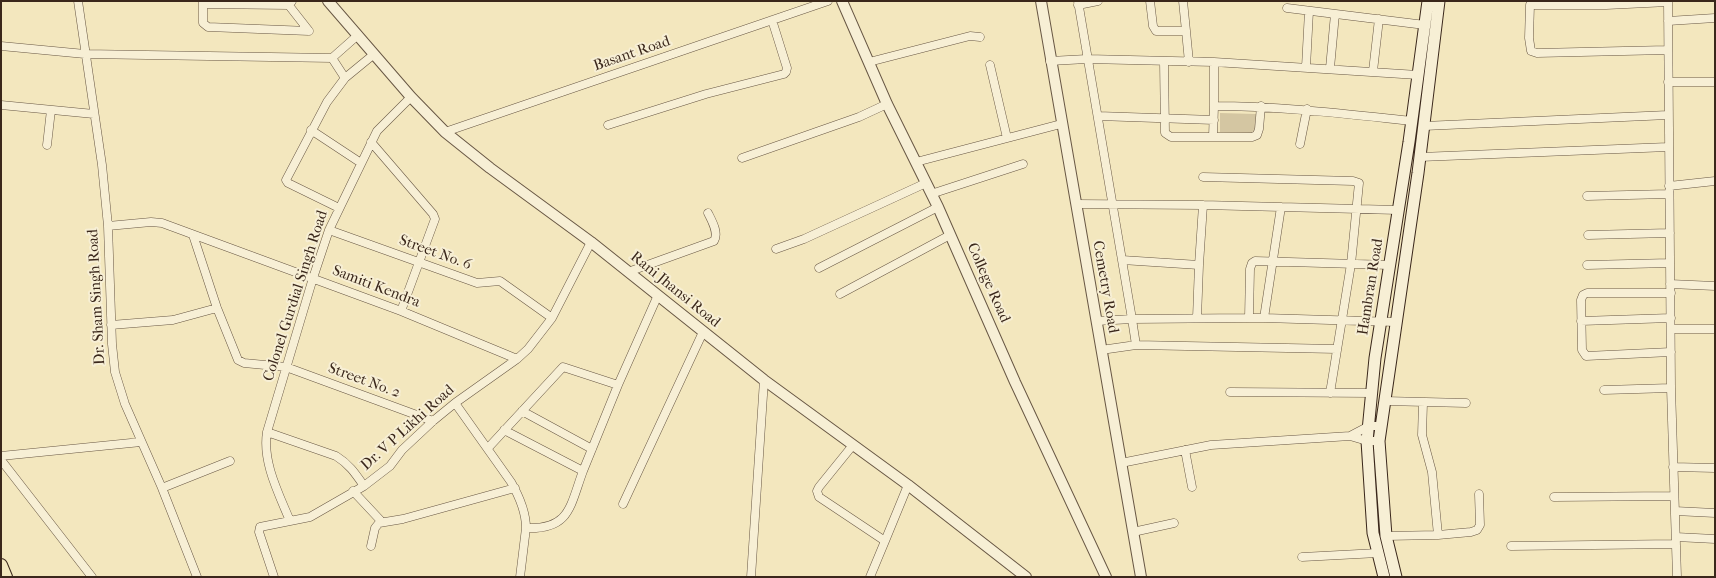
<!DOCTYPE html>
<style>
body{margin:0}
#map{position:relative;width:1716px;height:578px;overflow:hidden;background:#f3e7be;font-family:"IM FELL French Canon",serif}
canvas{display:block}
.frame{position:absolute;inset:0;border:2px solid #3a271b;pointer-events:none}
</style>
<div id="map">
<canvas width="1716" height="578"></canvas>
<div class="frame"></div>
</div>
<script>
const c = document.querySelector('canvas').getContext('2d');
c.lineJoin = 'round';
function paint(path, color) { c.fillStyle = color; c.fill(path, 'evenodd'); }
function strokePath(path, color, width, dash) { c.strokeStyle = color; c.lineWidth = width; c.lineCap = dash ? 'butt' : 'round'; c.setLineDash(dash || []); c.stroke(path); }
function drawText(font, color, halo, rows, align = 'center') {
  c.font = font + ' "IM FELL French Canon",serif'; c.lineWidth = 4; c.setLineDash([]); c.textBaseline = 'middle'; c.strokeStyle = halo; c.fillStyle = color; for (const [text, x, y, turn = 0] of rows) {
    c.save(); c.translate(x, y); c.rotate((+turn || 0) * Math.PI / 180); c.textAlign = isNaN(turn) ? turn : align; if (halo) c.strokeText(text, 0, 0); c.fillText(text, 0, 0); c.restore();
  }
}
paint(new Path2D(`
 M1220 113 1256 114 1255 133 1220 132Z`), '#d4c6a2');
const minor = new Path2D(`
 M78 1 102 165 108 226 112 344 115 372 125 404 162 488 197 577
 M203 1V4L289 5 292 1
 M1078 1 1132 319 1249 318 1250 269 1252 263 1255 261 1390 265
 M1150 1 1153 26 1156 31H1186L1189 62
 M1183 1 1186 31
 M1606 1V5H1530L1529 38 1531 51 1537 53 1667 50
 M1668 1 1671 388 1677 577
 M287 3 309 31
 M203 4V23L208 27 309 31
 M1078 5 1098 1
 M1606 5 1668 2
 M1287 8 1425 25
 M1668 21 1715 18
 M1 46 85 54 332 58 358 35
 M332 58 345 78 373 55
 M1050 61 1087 59 1214 62 1418 75
 M1164 61 1165 133 1171 137H1213
 M869 62 970 36 980 37
 M1214 62V106C1281 106 1346 114 1412 121
 M990 65 1007 138
 M1306 67 1309 11
 M1330 68 1335 14
 M1373 71 1379 19
 M1668 82H1715
 M1 105 94 114
 M1214 106 1213 137H1252L1257 135 1259 129 1261 106
 M1098 116 1214 120
 M608 125 706 94 784 74 786 72 787 68 772 20
 M1424 126 1668 115
 M311 130 361 163
 M445 132 828 1
 M371 142 433 214 435 219 401 311
 M1300 144 1307 109
 M47 145 51 110
 M1420 157 1668 147
 M742 158 859 117 887 104
 M916 162 1061 124
 M1203 177 1353 181 1359 183 1351 264 1330 393
 M1669 186 1715 181
 M931 194 1023 164
 M1587 196 1669 194
 M1076 204 1203 205 1398 210
 M339 208 288 183 286 180 327 102 345 78
 M108 226 151 222 162 223 401 311 517 359
 M329 230 477 283 500 281 552 318
 M193 235 217 308 238 360 244 363 286 367 433 421
 M1588 235 1670 233
 M776 249 804 239 926 183
 M1122 260 1199 265 1197 318
 M1199 265 1203 205
 M1587 265 1670 263
 M819 268 938 207
 M628 272 714 241C719 233 712 221 708 213
 M1670 284 1715 286
 M1671 293H1587L1583 295 1581 300 1582 350 1586 356 1671 352
 M840 294 950 235
 M1249 318H1264L1281 207
 M1264 318 1396 322
 M1096 321 1132 319 1136 345 1337 349
 M1581 321 1671 318
 M111 325 173 320 217 308
 M1671 329H1715
 M1101 350 1136 345
 M1604 390 1671 388
 M1230 392 1372 393
 M1385 401 1466 403
 M455 403 511 482C519 496 526 511 526 528L520 577
 M1423 403 1422 435 1432 472 1438 535
 M522 411 592 449
 M504 430 583 471 618 385
 M267 432 336 456C349 464 355 473 364 486
 M1350 436 1369 426H1381
 M853 445 819 487 817 491 819 497 885 541 908 485
 M488 448 563 367 618 385 658 295
 M1185 450 1192 487
 M1 456 141 442
 M1 460 92 577
 M1121 463 1211 445 1350 436 1367 441H1379
 M1673 467 1715 468
 M162 488 230 461
 M353 491 382 522
 M1554 497 1674 496
 M623 504 703 332
 M1675 511 1715 513
 M290 521C279 494 262 462 267 432L313 278 329 230 377 131 411 97
 M526 528C570 530 570 506 583 471
 M1133 532 1174 523
 M1386 536 1438 535 1471 532 1477 530 1480 525 1479 494
 M1676 537 1715 539
 M371 546 375 528 379 523 403 519 515 488
 M1511 546 1676 544
 M1302 557 1378 553
 M274 577 259 532 260 527 310 517 364 486 390 466 402 450 433 421 455 403 517 359 528 349 552 318 591 242
 M751 577 764 380
 M870 577 885 541`);
const tertiary = new Path2D(`
 M328 1 411 97 445 132 490 168 591 242 764 380 908 485 1026 577
 M842 1 887 104 938 207 1015 382 1106 577
 M1041 1 1141 577`);
const secondary = new Path2D(`
 M1384 577 1373 533 1367 441 1375 358 1409 142 1428 1
 M1396 577 1386 536 1379 441 1418 173 1439 1`);
const primary = new Path2D(`
 M1 565 6 577`);
strokePath(minor, '#685744', 9);
strokePath(tertiary, '#685744', 12);
strokePath(secondary, '#3a271b', 13);
strokePath(primary, '#3a271b', 14);
strokePath(minor, '#f7efd5', 8);
strokePath(tertiary, '#f7efd5', 10);
strokePath(secondary, '#f7efd5', 11);
strokePath(primary, '#f3e7be', 12);
drawText('15px', '#3a271b', '#f7efd5', [
 ["Basant Road",632,54,-19],
 ["Street No. 6",435,253,20],
 ["College Road",988,283,66],
 ["Samiti Kendra",376,287,21],
 ["Cemetry Road",1105,287,80],
 ["Hambran Road",1371,287,-81],
 ["Rani Jhansi Road",675,290,39],
 ["Colonel Gurdial Singh Road",296,296,-72],
 ["Dr. Sham Singh Road",97,297,-93],
 ["Street No. 2",364,381,20],
 ["Dr. V P Likhi Road",408,428,-42]
]);
</script>
